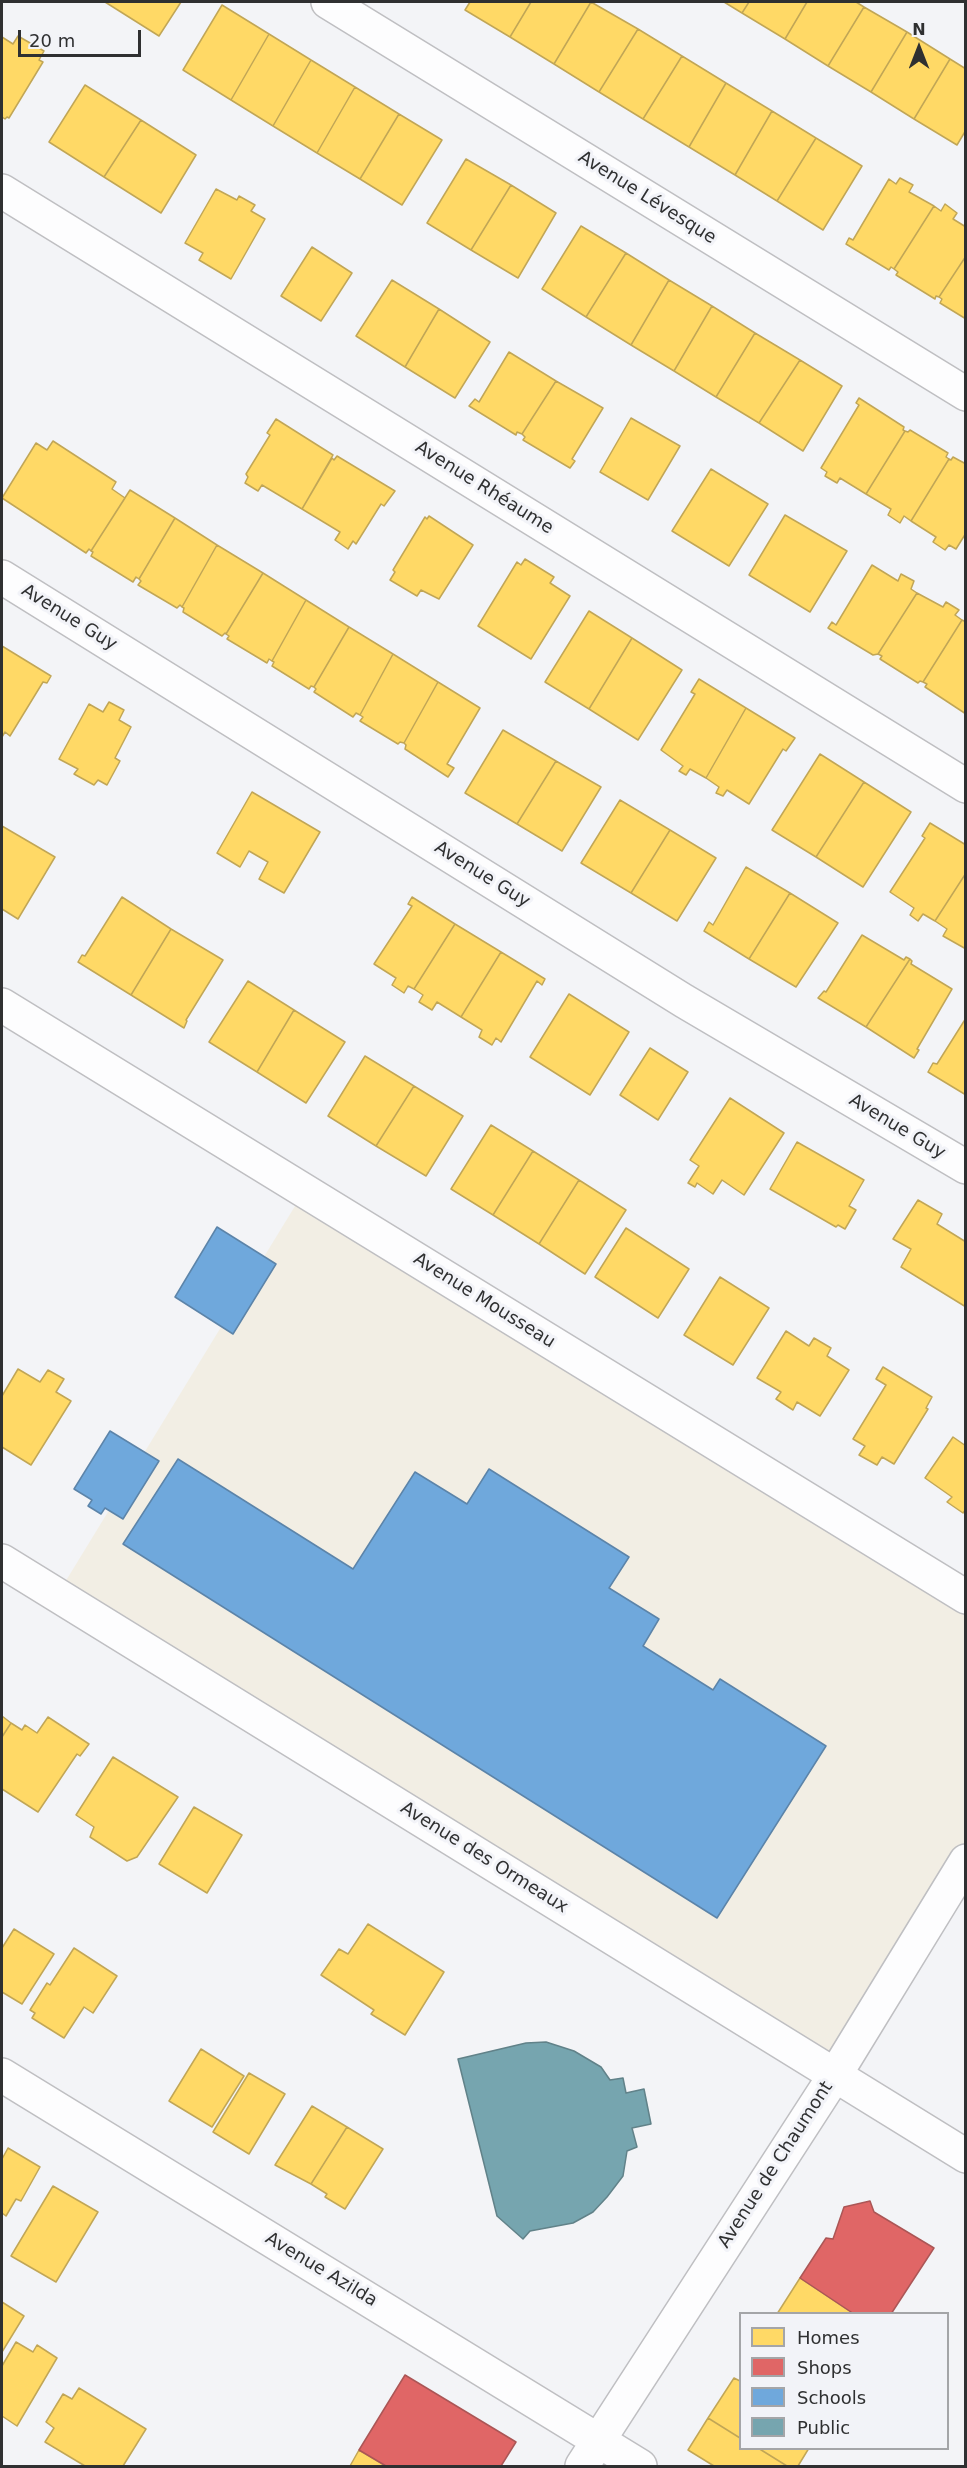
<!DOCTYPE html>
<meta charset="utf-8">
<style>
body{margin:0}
#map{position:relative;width:967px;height:2468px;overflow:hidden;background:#f3f4f7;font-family:"DejaVu Sans",sans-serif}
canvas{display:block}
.frame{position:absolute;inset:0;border:3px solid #2f3031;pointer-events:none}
.legend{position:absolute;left:739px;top:2312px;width:210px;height:138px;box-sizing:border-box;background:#f2f3f8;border:2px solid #a4a5a8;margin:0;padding:8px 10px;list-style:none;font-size:18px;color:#2f3031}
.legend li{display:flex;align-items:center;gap:12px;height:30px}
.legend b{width:30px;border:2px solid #a4a5a8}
.north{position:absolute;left:889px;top:18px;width:60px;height:60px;-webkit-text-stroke:4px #f2f3f8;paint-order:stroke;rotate:0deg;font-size:16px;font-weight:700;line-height:24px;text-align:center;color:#2f3031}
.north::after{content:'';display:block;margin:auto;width:21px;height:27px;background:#2f3031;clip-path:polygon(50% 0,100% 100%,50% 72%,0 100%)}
.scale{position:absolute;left:18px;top:30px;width:123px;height:27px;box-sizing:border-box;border:3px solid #2f3031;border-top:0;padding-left:8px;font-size:18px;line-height:21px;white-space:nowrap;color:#2f3031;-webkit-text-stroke:4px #f2f3f8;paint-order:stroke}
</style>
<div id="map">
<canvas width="967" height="2468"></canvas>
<div class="frame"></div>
<ul class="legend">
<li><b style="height:16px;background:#ffd966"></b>Homes</li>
<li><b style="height:16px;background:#e06666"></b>Shops</li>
<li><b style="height:16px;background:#6fa8dc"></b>Schools</li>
<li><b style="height:16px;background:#76a5af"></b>Public</li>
</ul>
<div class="north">N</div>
<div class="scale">20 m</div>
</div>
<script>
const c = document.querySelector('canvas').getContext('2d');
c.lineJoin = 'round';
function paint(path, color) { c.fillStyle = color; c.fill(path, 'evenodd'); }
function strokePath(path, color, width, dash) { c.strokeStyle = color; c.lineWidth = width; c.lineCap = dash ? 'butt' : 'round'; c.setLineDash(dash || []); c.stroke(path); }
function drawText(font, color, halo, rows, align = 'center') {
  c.font = font + ' "DejaVu Sans",sans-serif'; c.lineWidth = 6; c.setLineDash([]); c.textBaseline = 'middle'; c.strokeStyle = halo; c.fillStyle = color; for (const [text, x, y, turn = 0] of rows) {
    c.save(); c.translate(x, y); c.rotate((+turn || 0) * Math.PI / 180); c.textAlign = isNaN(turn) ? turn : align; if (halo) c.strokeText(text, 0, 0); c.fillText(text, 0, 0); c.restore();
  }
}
paint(new Path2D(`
 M303 1193 965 1607V1857L837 2059 59 1592Z`), '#f2eee4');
const homes = new Path2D(`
 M105 2H181L159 36Z
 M470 2H531L510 37 465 10Z
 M531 2H591L554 64 510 37Z
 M591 2 638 29 599 92 554 64Z
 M724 2H749L742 13Z
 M749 2H807L785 39 742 13Z
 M807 2H856L864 7 828 66 785 39Z
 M222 5 269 34 231 100 183 70Z
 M864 7 907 32 871 92 828 66Z
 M638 29 682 56 643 119 599 92Z
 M907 32 950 59 914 119 871 92Z
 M269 34 311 60 273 126 231 100Z
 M18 36 44 51 39 60 43 62 9 118 7 117 5 119 2 117V37L13 44Z
 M682 56 726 83 689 147 643 119Z
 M950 59 966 69V130L957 145 914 119Z
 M311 60 355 87 317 153 273 126Z
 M726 83 772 111 735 175 689 147Z
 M85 85 141 120 104 177 49 142Z
 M355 87 399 114 360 179 317 153Z
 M772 111 816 138 777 201 735 175Z
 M399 114 442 140 402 205 360 179Z
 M141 120 196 155 161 213 104 177Z
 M816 138 862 166 823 230 777 201Z
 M466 159 511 185 471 250 427 223Z
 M900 178 913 185 909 192 934 206 894 269 891 267 889 270 846 244 849 238 853 240 889 179 896 184Z
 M511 185 556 213 518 278 471 250Z
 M216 189 237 200 239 196 255 205 251 211 265 219 231 279 199 260 203 253 185 243Z
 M945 204 957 213 953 219 966 227V256L939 297 936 296 935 299 896 275 898 272 894 269 934 206 941 211Z
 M581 226 626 253 586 317 542 289Z
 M312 247 352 273 321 321 281 296Z
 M626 253 669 280 631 345 586 317Z
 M966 256V319L940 303 942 299 939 297Z
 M392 280 439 309 405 367 356 336Z
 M669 280 712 306 674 371 631 345Z
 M712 306 755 333 716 397 674 371Z
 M439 309 490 342 455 398 405 367Z
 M755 333 800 360 759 423 716 397Z
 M509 352 556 381 522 434 517 432 516 435 469 406 475 399 479 402Z
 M800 360 842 386 803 451 759 423Z
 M556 381 603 408 572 459 575 461 570 468 523 440 525 437 522 434Z
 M859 398 904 427 903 430 905 431 866 494 840 478 837 483 825 476 827 472 821 468 859 405 856 403Z
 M631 418 680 446 648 500 600 472Z
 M276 419 333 455 302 509 262 485 258 491 245 483 248 477 246 474 270 435 267 433Z
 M910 430 948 453 946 457 949 459 911 521 904 516 900 523 888 515 891 509 866 494 905 431 908 432Z
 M53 441 116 482 112 489 125 498 91 551 89 549 86 553 2 498 36 443 47 450Z
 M337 456 395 491 384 506 381 504 356 544 353 541 348 549 335 540 340 532 302 509 332 458 334 460Z
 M953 457 966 464V533L956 549 949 545 945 550 933 542 936 537 911 521 949 459 951 460Z
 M711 469 768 504 729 566 672 531Z
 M130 490 175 518 139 579 136 577 133 582 91 556 93 552 91 551Z
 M785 515 847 551 810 612 749 575Z
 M429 516 473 545 439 599 421 590 417 596 390 580 395 572 393 570 425 517 427 519Z
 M175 518 217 545 182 607 180 605 177 608 138 585 141 581 139 579Z
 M217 545 263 573 226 634 225 633 222 636 183 612 184 608 182 607Z
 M525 559 554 577 550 583 570 596 531 659 478 626 517 562 521 565Z
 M872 565 898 581 901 574 914 581 911 589 917 593 878 654 873 655 828 628 832 622 836 625Z
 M263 573 306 600 272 661 269 659 267 663 227 639 229 636 226 634Z
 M917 593 943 607 946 602 959 610 955 615 962 620 923 682 920 681 918 683 880 659 882 656 878 654Z
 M306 600 349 627 314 687 311 686 309 689 272 666 274 662 272 661Z
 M589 611 632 638 589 709 545 682Z
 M962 620 966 622V714L925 687 927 684 923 682Z
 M349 627 393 654 360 715 356 713 353 717 314 692 316 689 314 687Z
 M632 638 682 670 638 740 589 709Z
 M2 646 51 676 47 683 43 682 10 736 5 732 2 737Z
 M393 654 438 682 404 743 400 742 398 744 360 721 363 717 360 715Z
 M699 679 746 708 706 778 690 769 686 775 679 771 683 766 661 750 695 694 691 692Z
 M438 682 480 708 447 764 454 768 448 777 405 749 406 745 404 743Z
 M109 702 124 710 119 720 131 727 115 758 120 761 107 785 98 780 94 785 74 774 78 769 59 759 89 704 103 712Z
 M746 708 795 738 786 751 783 749 749 804 727 790 723 796 716 793 719 787 706 778Z
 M503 730 556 761 517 824 465 793Z
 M820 754 864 782 816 857 772 830Z
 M556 761 601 787 562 851 517 824Z
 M864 782 911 812 863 887 816 857Z
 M252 792 320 832 284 893 259 879 268 862 249 851 240 867 217 853Z
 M620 800 670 830 631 893 581 863Z
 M930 823 966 845V873L935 921 923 914 918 921 910 915 914 908 890 892 925 838 922 836Z
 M2 826 55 857 18 919 2 909Z
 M670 830 716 858 677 921 631 893Z
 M746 867 790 893 749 959 704 931 709 922 713 925Z
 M966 873V949L943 936 947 929 935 921Z
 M790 893 838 923 796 987 749 959Z
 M122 897 171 929 131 995 78 962 82 955 85 956Z
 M412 897 455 924 414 989 408 986 404 993 392 985 396 978 374 964 412 906 408 904Z
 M455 924 501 952 461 1017 437 1002 432 1010 419 1002 423 995 414 989Z
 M171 929 223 960 186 1020 187 1021 184 1028 131 995Z
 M862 935 904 960 906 957 910 959 866 1027 818 998 824 991 826 992Z
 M501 952 545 979 542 985 537 981 501 1042 496 1038 492 1045 479 1037 482 1030 461 1017Z
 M910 959 912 961 911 964 952 989 917 1049 919 1050 914 1058 866 1027Z
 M248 981 294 1010 257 1072 209 1042Z
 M569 994 629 1032 590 1095 530 1057Z
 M294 1010 345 1042 306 1103 257 1072Z
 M966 1018V1095L928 1072 933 1063 937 1064Z
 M650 1048 688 1072 658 1120 620 1095Z
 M365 1056 414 1086 376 1146 328 1116Z
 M414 1086 463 1116 426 1176 376 1146Z
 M730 1098 784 1133 744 1195 722 1180 713 1194 697 1183 695 1187 688 1183 699 1166 690 1160Z
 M491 1125 533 1151 493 1215 451 1189Z
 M797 1142 864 1180 849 1206 856 1210 845 1229 838 1225 836 1227 770 1189Z
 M533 1151 579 1180 539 1244 493 1215Z
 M579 1180 626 1210 585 1274 539 1244Z
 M918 1200 942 1214 937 1224 966 1242V1307L901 1267 911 1249 893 1239Z
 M626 1228 689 1269 658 1318 595 1277Z
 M720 1277 769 1308 733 1365 684 1335Z
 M786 1331 809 1346 814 1338 831 1348 827 1356 849 1370 820 1416 797 1402 793 1410 776 1399 781 1392 757 1378Z
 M883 1367 932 1397 926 1408 928 1409 894 1464 882 1457 877 1465 859 1455 865 1446 853 1439 886 1385 876 1379Z
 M18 1369 40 1382 48 1370 64 1379 56 1392 71 1401 31 1465 2 1447V1396Z
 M953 1437 966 1446V1509L963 1513 947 1502 952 1497 925 1478Z
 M2 1716 11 1723 2 1737Z
 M48 1717 89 1744 80 1756 77 1754 38 1812 2 1789V1737L11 1723 22 1730 25 1725 37 1733Z
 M113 1757 178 1797 137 1857 127 1861 90 1837 94 1827 76 1815Z
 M194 1807 242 1835 207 1893 159 1864Z
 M368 1924 444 1972 405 2035 371 2014 374 2010 321 1975 339 1949 348 1954Z
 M14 1929 54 1954 22 2004 2 1992V1948Z
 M74 1948 117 1976 93 2013 84 2007 64 2038 32 2018 35 2013 30 2010 47 1983 50 1985Z
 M201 2049 244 2076 212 2127 169 2101Z
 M249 2073 285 2094 249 2154 213 2132Z
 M312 2106 347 2127 311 2184 275 2165Z
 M347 2127 383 2149 345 2209 325 2197 327 2194 311 2184Z
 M8 2148 40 2167 21 2201 16 2199 6 2216 2 2213V2159Z
 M53 2186 98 2212 56 2282 11 2256Z
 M800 2278 854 2314H777Z
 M2 2302 24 2316 2 2352Z
 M16 2342 33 2352 37 2345 57 2358 17 2426 2 2416V2366Z
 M734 2378 740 2381V2438L708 2418Z
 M79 2388 146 2429 123 2466H85L45 2442 54 2428 46 2422 63 2394 72 2399Z
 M708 2418 740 2438V2448H758L787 2466H714L688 2450Z
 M758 2448H809L798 2466H787Z
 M359 2450 386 2466H350Z`);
paint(homes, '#ffd966');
strokePath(homes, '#c1a656', 1.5);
const shops = new Path2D(`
 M870 2201 874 2212 934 2248 891 2314H854L800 2278 826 2238 833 2239 844 2207Z
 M405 2375 516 2442 501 2466H386L359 2450Z`);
paint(shops, '#e06666');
strokePath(shops, '#ab5656', 1.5);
const schools = new Path2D(`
 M217 1227 276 1264 233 1334 175 1297Z
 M110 1431 159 1461 123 1519 105 1508 101 1514 88 1506 92 1500 74 1489Z
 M178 1459 353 1569 415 1472 467 1504 489 1469 629 1557 609 1588 659 1619 643 1646 713 1690 720 1679 826 1746 717 1918 123 1544Z`);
paint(schools, '#6fa8dc');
strokePath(schools, '#5c84a9', 1.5);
const public = new Path2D(`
 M546 2042 574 2051 601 2067 610 2080 623 2078 626 2093 644 2089 651 2124 632 2128 637 2147 627 2151 623 2176 607 2197 593 2212 573 2223 530 2231 523 2239 497 2216 458 2059 526 2043Z`);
paint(public, '#76a5af');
strokePath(public, '#618289', 1.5);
const minor = new Path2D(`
 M328 2 966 394
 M2 191 966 786
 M2 577 684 1001 966 1167
 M2 1005 966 1597
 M2 1561 966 2156
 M2 2075 640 2466
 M582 2466 835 2075 966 1861`);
strokePath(minor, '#bfbfc2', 36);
strokePath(minor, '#fdfdfe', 33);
drawText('18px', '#2f3031', '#f2f3f8', [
 ["Avenue Lévesque",647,198,32],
 ["Avenue Rhéaume",484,488,32],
 ["Avenue Guy",69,618,32],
 ["Avenue Guy",482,875,32],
 ["Avenue Guy",897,1127,31],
 ["Avenue Mousseau",484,1301,32],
 ["Avenue des Ormeaux",484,1858,32],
 ["Avenue de Chaumont",776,2165,-57],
 ["Avenue Azilda",321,2270,31]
]);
</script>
